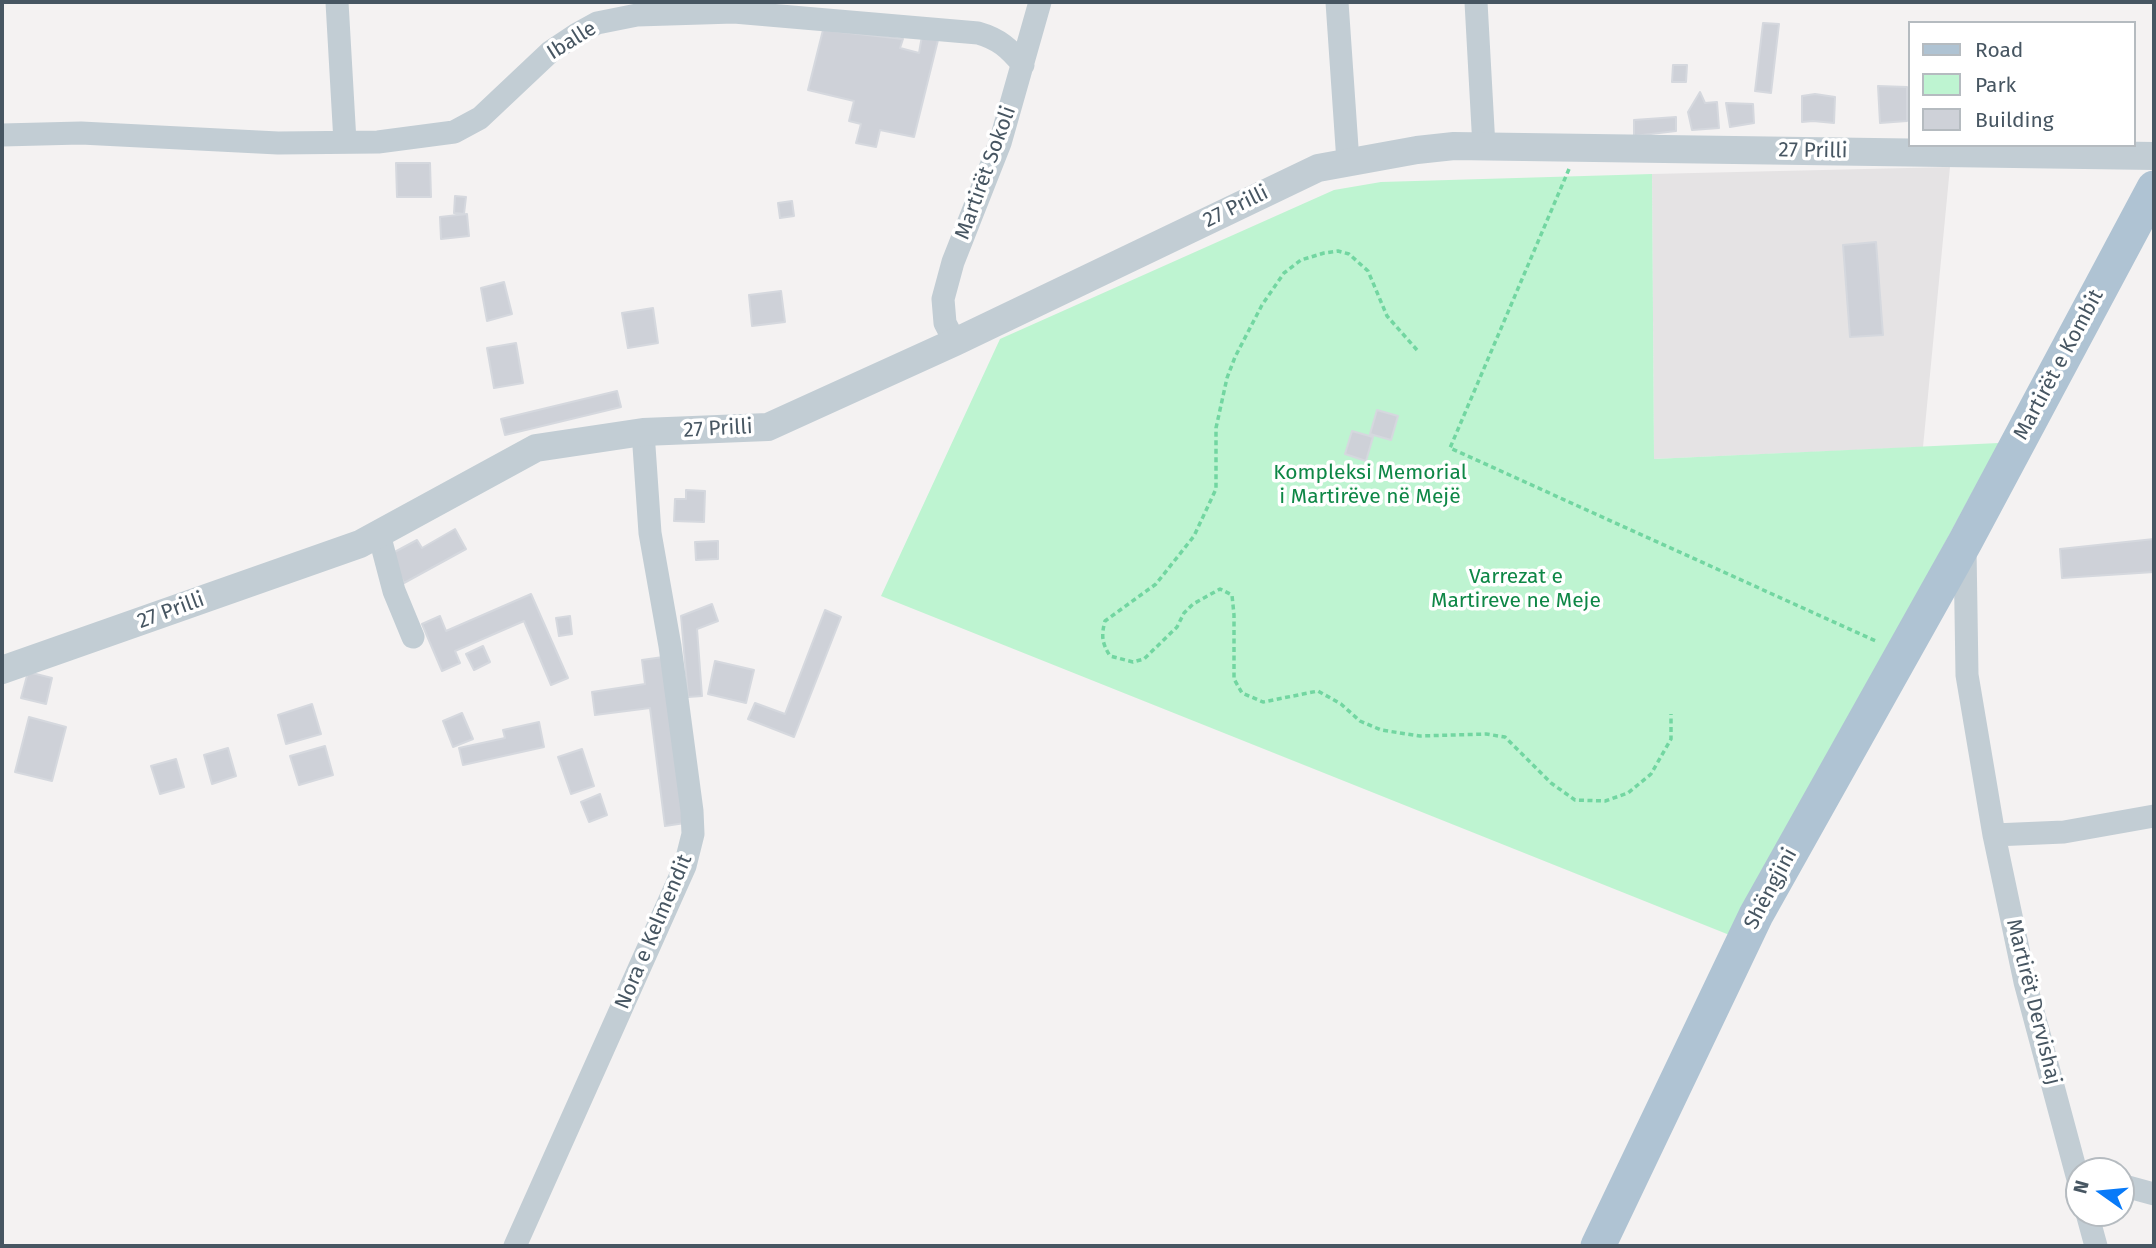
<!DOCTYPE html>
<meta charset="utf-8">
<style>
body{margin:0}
#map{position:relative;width:2156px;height:1248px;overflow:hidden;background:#f4f2f2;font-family:"Fira Sans",sans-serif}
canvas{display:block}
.frame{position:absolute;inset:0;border:4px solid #475662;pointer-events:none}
.legend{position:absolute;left:1908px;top:21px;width:228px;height:126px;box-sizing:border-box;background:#fff;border:2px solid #b5bbc0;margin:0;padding:9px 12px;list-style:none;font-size:21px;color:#475662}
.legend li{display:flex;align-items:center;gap:14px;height:35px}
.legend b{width:35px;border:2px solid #b5bbc0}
.north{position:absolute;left:2065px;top:1157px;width:70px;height:70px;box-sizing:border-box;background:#fff;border:2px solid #b5bbc0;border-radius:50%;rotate:285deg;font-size:19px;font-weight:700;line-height:28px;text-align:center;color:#475662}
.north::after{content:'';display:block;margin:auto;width:24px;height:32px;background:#087af8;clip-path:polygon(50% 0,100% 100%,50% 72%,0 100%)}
</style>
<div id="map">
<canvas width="2156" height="1248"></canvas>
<div class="frame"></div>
<ul class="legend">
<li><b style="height:9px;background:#afc3d3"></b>Road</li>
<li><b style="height:19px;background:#bef4d1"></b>Park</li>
<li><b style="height:19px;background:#ced1d8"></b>Building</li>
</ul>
<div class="north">N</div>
</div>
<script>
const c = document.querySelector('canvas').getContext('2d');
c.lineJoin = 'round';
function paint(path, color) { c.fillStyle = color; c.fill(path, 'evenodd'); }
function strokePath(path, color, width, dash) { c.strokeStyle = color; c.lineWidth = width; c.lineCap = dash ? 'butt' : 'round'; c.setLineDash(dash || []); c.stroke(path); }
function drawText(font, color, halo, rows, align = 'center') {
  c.font = font + ' "Fira Sans",sans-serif'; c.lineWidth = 7; c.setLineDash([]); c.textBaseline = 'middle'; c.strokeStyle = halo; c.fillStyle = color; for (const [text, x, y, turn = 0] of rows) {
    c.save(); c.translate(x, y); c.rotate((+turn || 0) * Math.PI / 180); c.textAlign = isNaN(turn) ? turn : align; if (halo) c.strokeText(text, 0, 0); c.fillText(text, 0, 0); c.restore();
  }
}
paint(new Path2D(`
 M1950 167 1923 447 1654 459 1652 174Z`), '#e5e3e4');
paint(new Path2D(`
 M1652 174 1654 459 1999 443 1732 936 881 596 1000 339 1334 190 1381 182Z`), '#bef4d1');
const building = new Path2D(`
 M1763 23 1779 24 1771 93 1755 91Z
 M823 30 903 39 900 48 919 53 922 36 938 40 914 137 880 130 876 147 856 143 861 124 849 121 854 101 808 90Z
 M1673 65H1687L1686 82H1672Z
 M1878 86 1907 87V121L1880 123Z
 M1700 92 1705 103 1717 102 1719 128 1692 130 1688 112Z
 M1815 94 1835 97 1834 123 1813 121 1802 122V96Z
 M1726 103 1753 104 1754 123 1730 127Z
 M1676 117V131L1634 136V120Z
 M396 163H430L431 197H397Z
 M455 196 466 197 464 214 454 213Z
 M792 201 794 216 780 218 778 203Z
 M467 214 469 236 441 239 440 217Z
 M1876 242 1883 335 1850 337 1843 245Z
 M504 282 512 314 487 321 481 288Z
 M781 291 785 322 752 326 749 295Z
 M653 308 658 343 628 348 622 313Z
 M516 343 523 383 494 388 487 348Z
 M617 391 621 407 505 435 501 419Z
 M1377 410 1398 416 1391 440 1370 434Z
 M1352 431 1373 437 1366 461 1345 454Z
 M686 490 705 491 704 522 674 521 675 499H686Z
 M455 529 466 549 404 583 389 555 417 540 422 548Z
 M2154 539V572L2062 578 2060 549Z
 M718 541V559L696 560 695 542Z
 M531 594 568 678 551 685 524 621 455 651 460 663 442 671 422 624 440 616 446 631Z
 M712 604 718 621 697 629 702 696 688 697 681 616Z
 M825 610 841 617 794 737 748 719 755 703 785 714Z
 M570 616 572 634 559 636 556 618Z
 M483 646 490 662 474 670 466 654Z
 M663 657 685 823 665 826 650 708 595 715 592 692 645 684 642 660Z
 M715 661 754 670 746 703 708 694Z
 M28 672 52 678 46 704 21 698Z
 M312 704 321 734 286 744 278 715Z
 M462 713 473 739 453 747 443 721Z
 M29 717 66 727 52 781 15 772Z
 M539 722 544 747 463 765 459 748 505 738 503 730Z
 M325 746 333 775 299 785 290 756Z
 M228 748 236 776 212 784 204 755Z
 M582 749 594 786 571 794 558 757Z
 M176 759 184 787 160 794 151 766Z
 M600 794 607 815 589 822 581 802Z`);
paint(building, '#ced1d8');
strokePath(building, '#d5d8de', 2);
strokePath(new Path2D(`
 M1569 169 1450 448 1878 642
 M1417 350 1387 316 1368 271 1349 254 1338 251 1324 253 1301 260 1284 273 1262 305 1235 357 1227 378 1216 428V489L1194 536 1156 584 1105 621C1101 636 1102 643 1110 656L1133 662 1144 659 1177 627 1184 613 1193 604 1220 589 1232 595 1234 615V679L1242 693 1263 702 1318 691 1341 704 1360 721 1381 730 1420 736 1486 734 1505 737 1551 783 1575 800 1605 801 1628 793 1651 774 1671 739V714`), '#72d6a1', 3.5, [5, 3.5]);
strokePath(new Path2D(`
 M337 2 345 142
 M1337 2 1348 162
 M1476 2 1484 147
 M2 135 81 133 278 143 378 142 454 132 480 118 550 52 577 34 597 23 637 15 734 12 978 33C999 39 1009 48 1023 65
 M955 342 945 323 943 299 953 262 1000 143 1040 2
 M379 534 394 591 413 637
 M1965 548 1967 675 1994 835 2025 982 2079 1183
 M1994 835 2064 832 2154 816
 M2121 1185 2154 1194
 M2087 1213 2096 1246
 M515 1246 685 866 693 834 692 811 670 646 650 533 643 432`), '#c2cdd4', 23);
strokePath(new Path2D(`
 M2 670 360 544 536 448 643 432 768 427 955 342 1318 168 1417 150 1454 146 2154 156`), '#c2cdd4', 28);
strokePath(new Path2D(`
 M1598 1246 1756 915 1965 542 2154 188`), '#afc3d3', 35);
drawText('21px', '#475662', '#fff', [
 ["Iballe",572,41,-32],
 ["27 Prilli",1813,151,1],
 ["Martirët Sokoli",986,173,-70],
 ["27 Prilli",1236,207,-26],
 ["Martirët e Kombit",2059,365,-62],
 ["27 Prilli",718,429,-3],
 ["27 Prilli",171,611,-20],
 ["Shëngjini",1771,889,-62],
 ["Nora e Kelmendit",654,932,-67],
 ["Martirët Dervishaj",2033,1002,76]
]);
drawText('21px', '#0e8746', '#fff', [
 ["Kompleksi Memorial",1370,473],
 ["i Martirëve në Mejë",1370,497],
 ["Varrezat e",1516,577],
 ["Martireve ne Meje",1516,601]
]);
</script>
